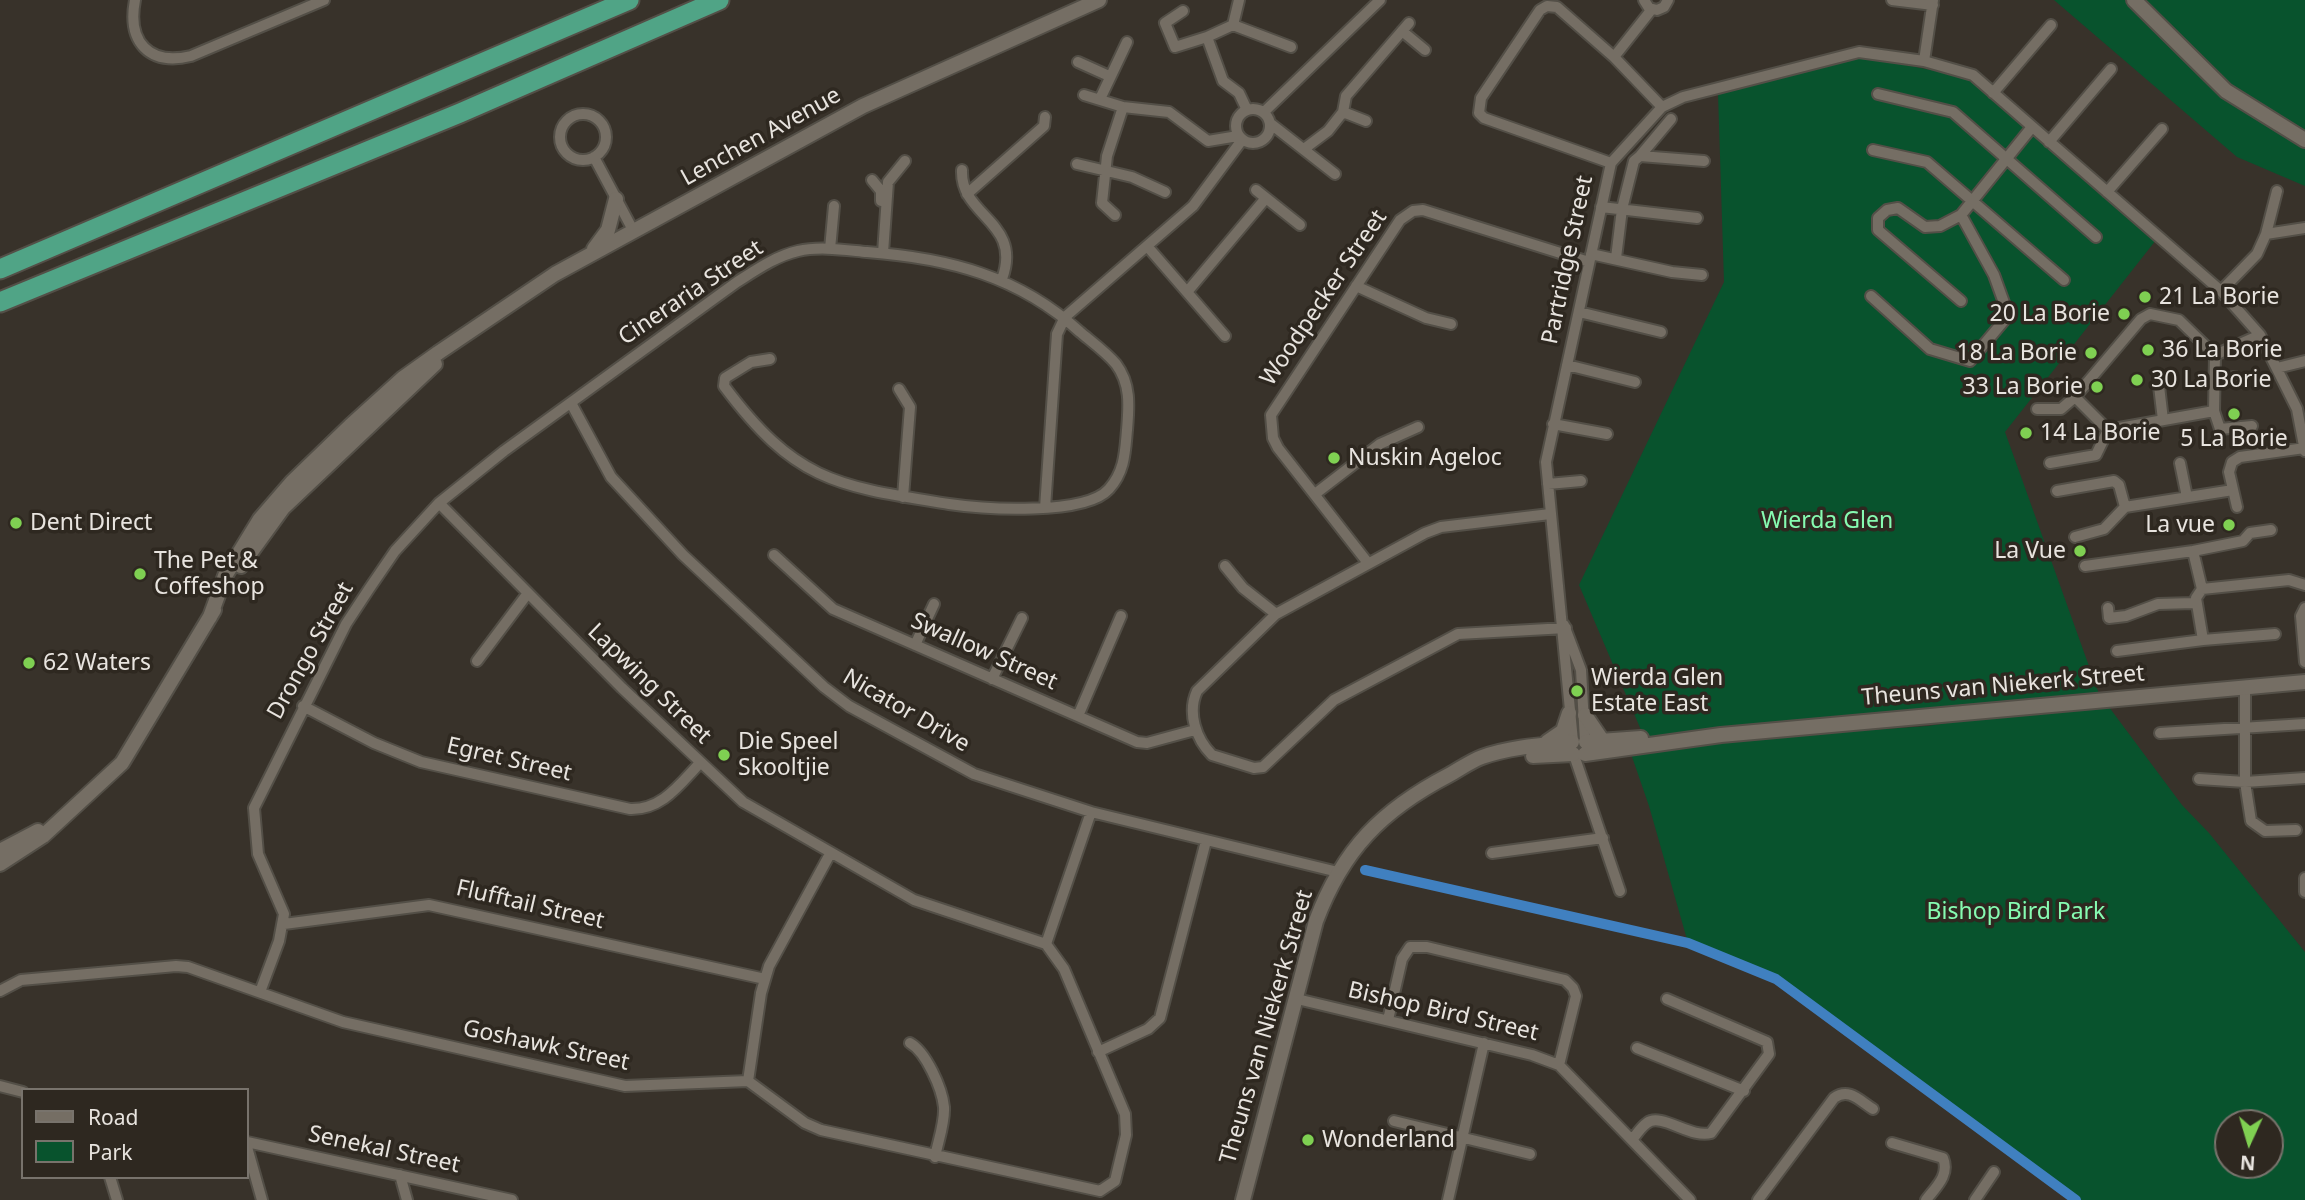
<!DOCTYPE html>
<style>
body{margin:0}
#map{position:relative;width:2305px;height:1200px;overflow:hidden;background:#38322a;font-family:"Noto Sans",sans-serif}
canvas{display:block}
.legend{position:absolute;left:21px;top:1088px;width:228px;height:91px;box-sizing:border-box;background:#2e2820;border:2px solid #78736c;margin:0;padding:9px 12px;list-style:none;font-size:21px;color:#e8e4df}
.legend li{display:flex;align-items:center;gap:14px;height:35px}
.legend b{width:35px;border:2px solid #78736c}
.north{position:absolute;left:2214px;top:1109px;width:70px;height:70px;box-sizing:border-box;background:#2e2820;border:2px solid #78736c;border-radius:50%;rotate:184deg;font-size:19px;font-weight:700;line-height:28px;text-align:center;color:#e8e4df}
.north::after{content:'';display:block;margin:auto;width:24px;height:32px;background:#7fd052;clip-path:polygon(50% 0,100% 100%,50% 72%,0 100%)}
</style>
<div id="map">
<canvas width="2305" height="1200"></canvas>
<ul class="legend">
<li><b style="height:9px;background:#756e64"></b>Road</li>
<li><b style="height:19px;background:#08532d"></b>Park</li>
</ul>
<div class="north">N</div>
</div>
<script>
const c = document.querySelector('canvas').getContext('2d');
c.lineJoin = 'round';
function paint(path, color) { c.fillStyle = color; c.fill(path, 'evenodd'); }
function strokePath(path, color, width, dash) { c.strokeStyle = color; c.lineWidth = width; c.lineCap = dash ? 'butt' : 'round'; c.setLineDash(dash || []); c.stroke(path); }
function drawText(font, color, halo, rows, align = 'center') {
  c.font = font + ' "Noto Sans",sans-serif'; c.lineWidth = 7; c.setLineDash([]); c.textBaseline = 'middle'; c.strokeStyle = halo; c.fillStyle = color; for (const [text, x, y, turn = 0] of rows) {
    c.save(); c.translate(x, y); c.rotate((+turn || 0) * Math.PI / 180); c.textAlign = isNaN(turn) ? turn : align; if (halo) c.strokeText(text, 0, 0); c.fillText(text, 0, 0); c.restore();
  }
}
paint(new Path2D(`
 M2054 0H2305V186L2237 157Z
 M1858 55 1969 78 2156 240 2005 432 2099 694 1644 737 1579 585 1724 282 1718 93Z
 M2103 699 2182 805 2209 833 2305 952V1200H2076L1776 979 1688 943 1649 806 1630 751 1682 743 1928 726ZM2228 1123H2270V1165H2228Z`), '#08532d');
strokePath(new Path2D(`
 M1365 870 1688 943 1776 979 2076 1200`), '#4080c0', 10);
const street = new Path2D(`
 M135 0C127 42 149 66 191 56L324 0
 M1239 0 1233 25 1207 37 1223 81 1239 93 1247 110
 M1644 0 1649 8 1657 10 1664 7 1668 0
 M1892 0 1933 5
 M1183 11 1165 23 1175 47 1207 37
 M1233 25 1291 47
 M1402 31 1425 50
 M1614 57 1652 9
 M1924 61 1933 0
 M1078 62 1109 76
 M1993 93 2051 25
 M1878 94 1953 112 2096 237
 M1084 95 1123 107 1169 112 1208 141 1238 136
 M1100 99 1127 42
 M1236 126a17 17 0 1 1 34 0a17 17 0 1 1-34 0Z
 M1264 112 1380 0
 M1343 112 1366 121
 M560 137a23 23 0 1 1 46 0a23 23 0 1 1-46 0Z
 M1271 124 1335 174
 M2049 142 2111 69
 M1304 149 1328 131 1343 112 1346 96 1409 23
 M1873 150 1927 162 2064 280
 M1640 156 1671 119
 M594 157 634 232
 M1611 163 1484 118 1479 113 1481 98 1540 10 1547 6 1557 7 1614 57 1662 107
 M1077 164 1132 177 1165 192
 M962 170C960 217 1023 221 1002 279
 M872 180 881 191V201
 M1256 190 1300 225
 M2107 192 2162 129
 M967 194 1044 126 1045 117
 M1601 207 1697 218
 M1115 215 1102 203 1107 156 1123 107
 M2266 234 2305 228
 M1147 246 1225 336
 M830 249 834 206
 M883 253 888 182 905 161
 M1591 254 1672 272 1702 275
 M1616 258 1622 209 1634 161 1640 156 1704 161
 M1356 286 1426 318 1451 324
 M2221 291 2257 254 2266 234 2277 191
 M1187 292 1266 198
 M1871 296 1930 349 1970 361 2007 317V311L1994 275 1961 215
 M1961 301 1878 230V218L1887 210 1898 208 1925 227 1940 226 1961 215 2032 127
 M1579 312 1661 332
 M2150 314 2179 320 2215 355 2214 411 2108 430 2075 397 2141 319Z
 M2215 355 2260 335
 M1567 365 1635 382
 M2277 368 2305 361
 M2214 380 2235 377
 M2159 386 2163 420
 M899 389 910 407 903 497
 M571 403 611 477 683 555 824 687 849 706 974 774 1091 812 1338 872
 M2037 409H2061L2075 397
 M2214 411 2220 429 2252 426
 M1553 424 1607 434
 M2050 463 2096 455 2108 430
 M2180 463 2187 497
 M1548 484 1581 481
 M2057 491 2114 481 2119 485 2125 507
 M1315 494 1380 444 1418 427
 M439 503 622 688 743 802 914 900 1046 944
 M2237 507 2229 472 2232 462 2240 457 2305 448
 M1045 508 1057 334 1065 317 1193 206 1242 140
 M1550 514 1441 527 1425 533 1276 614 1197 691C1187 713 1196 739 1212 755L1254 768 1263 767 1334 700 1458 634 1566 628
 M2075 537 2104 529 2125 507 2233 490
 M2193 551 2202 589
 M774 555 833 609 1137 742 1147 743 1195 730
 M1368 563 1278 448 1273 438 1271 415 1400 220 1413 211 1423 210 1589 262
 M1225 566 1243 588 1276 614
 M2085 566 2193 551 2243 541 2250 533 2271 530
 M2108 608 2109 618 2126 616 2158 604 2194 603
 M2305 608 2301 616 2305 662
 M1564 625 1581 670 1585 741
 M2275 634 2203 640 2196 598 2202 589 2289 580 2305 585
 M915 645 934 604
 M2117 651 2203 640
 M477 661 528 593
 M992 679 1022 618
 M2245 686V782L2251 821 2265 831 2296 830
 M303 706 374 743 421 762 630 809C662 810 679 785 700 763
 M1078 716 1121 616
 M2160 733 2305 724
 M1573 741 1546 462 1611 163 1662 107 1683 97 1859 52 1924 61 1973 75 2221 291 2260 335 2297 409 2305 451
 M1574 755 1620 891
 M2199 779 2245 782 2305 778
 M1492 853 1603 838
 M2305 878V892
 M284 924 429 905 765 979
 M0 991 21 980 176 966 188 967 343 1022 625 1086 748 1081 805 1123 821 1130 1100 1191 1115 1181 1126 1135 1125 1114 1064 969 1046 944 1091 812
 M260 992 279 941 284 914 258 854 254 808 346 624 369 589 395 551 439 503 504 451 737 282C756 270 776 256 798 251 820 246 845 250 867 252 948 258 1019 276 1080 332 1092 342 1106 352 1116 364 1131 384 1129 406 1127 430 1125 452 1125 471 1109 489 1085 516 983 509 949 504 836 486 796 482 724 386L725 378 751 362 770 359
 M1297 999 1532 1055 1559 1065 1690 1200
 M1388 1020 1402 959 1410 947H1427L1565 980 1573 988 1576 996 1559 1065
 M910 1043C926 1052 942 1088 944 1107 945 1123 938 1141 935 1157
 M1637 1048 1744 1091
 M1098 1052 1148 1029 1160 1018 1206 841
 M748 1081 761 993 769 966 830 854
 M0 1086 23 1092
 M1394 1121 1530 1154
 M1632 1140C1636 1135 1641 1127 1647 1123 1661 1112 1691 1139 1711 1133L1769 1054 1767 1042 1667 999
 M247 1142 512 1200
 M1892 1143 1943 1158C1950 1175 1936 1187 1926 1200
 M247 1147 262 1200
 M400 1175 407 1200
 M110 1177 117 1200
 M1448 1200 1484 1043
 M1758 1200 1834 1098C1849 1087 1860 1101 1873 1109
 M1975 1200 1994 1172`);
const secondary = new Path2D(`
 M2134 0 2226 91 2305 140
 M594 249 608 230 616 199
 M241 566 283 508 435 364
 M210 617 225 576 260 519 292 482 350 426 403 378 438 353 555 274 863 106 1099 0
 M1585 715 1602 740
 M1547 742 1563 731 1569 713
 M1586 742 1641 738
 M1585 754 1721 735 2305 682
 M1533 756 1573 754
 M0 851 38 831
 M0 864 43 836 122 763 214 610
 M1243 1200 1316 921C1343 849 1382 810 1449 775 1460 769 1471 761 1482 757 1510 747 1542 745 1572 742`);
const highway = new Path2D(`
 M0 269 629 0
 M0 302 460 113 719 0`);
strokePath(street, '#534f47', 14);
strokePath(secondary, '#534f47', 18);
strokePath(highway, '#534f47', 23);
strokePath(street, '#756e64', 10);
strokePath(secondary, '#756e64', 14);
strokePath(highway, '#50a486', 19);
for (const [x, y, r, color] of [
 [2145,297,7,"#7fd052"],
 [2124,314,7,"#7fd052"],
 [2148,350,7,"#7fd052"],
 [2091,353,7,"#7fd052"],
 [2137,380,7,"#7fd052"],
 [2097,387,7,"#7fd052"],
 [2234,414,7,"#7fd052"],
 [2026,433,7,"#7fd052"],
 [1334,458,7,"#7fd052"],
 [16,523,7,"#7fd052"],
 [2229,525,7,"#7fd052"],
 [2080,551,7,"#7fd052"],
 [140,574,7,"#7fd052"],
 [29,663,7,"#7fd052"],
 [1577,691,7,"#7fd052"],
 [724,755,7,"#7fd052"],
 [1308,1140,7,"#7fd052"]
]) { const dot = new Path2D(); dot.arc(x, y, r, 0, 2 * Math.PI); c.fillStyle = color; c.fill(dot); strokePath(dot, '#2e2820', 2.5); }
drawText('23px', '#e8e4df', '#2e2820', [
 ["Lenchen Avenue",761,137,-29],
 ["Partridge Street",1568,260,-78],
 ["Cineraria Street",691,293,-34],
 ["Woodpecker Street",1324,298,-56],
 ["Drongo Street",311,651,-61],
 ["Swallow Street",984,652,24],
 ["Lapwing Street",649,684,44],
 ["Theuns van Niekerk Street",2003,686,-5],
 ["Nicator Drive",906,711,30],
 ["Egret Street",509,760,13],
 ["Flufftail Street",530,905,13],
 ["Bishop Bird Street",1443,1012,13],
 ["Theuns van Niekerk Street",1267,1027,-74],
 ["Goshawk Street",546,1046,12],
 ["Senekal Street",384,1150,12]
]);
drawText('23px', '#e8e4df', '#2e2820', [
 ["21 La Borie",2159,297],
 ["20 La Borie",2110,314,"right"],
 ["36 La Borie",2162,350],
 ["18 La Borie",2077,353,"right"],
 ["30 La Borie",2151,380],
 ["33 La Borie",2083,387,"right"],
 ["14 La Borie",2040,433],
 ["5 La Borie",2234,439,"center"],
 ["Nuskin Ageloc",1348,458],
 ["Dent Direct",30,523],
 ["La vue",2215,525,"right"],
 ["La Vue",2066,551,"right"],
 ["The Pet &",154,561],
 ["Coffeshop",154,587],
 ["62 Waters",43,663],
 ["Wierda Glen",1591,678],
 ["Estate East",1591,704],
 ["Die Speel",738,742],
 ["Skooltjie",738,768],
 ["Wonderland",1322,1140]
], 'left');
drawText('23px', '#86fbb1', '#2e2820', [
 ["Wierda Glen",1827,521],
 ["Bishop Bird Park",2016,912]
]);
</script>
